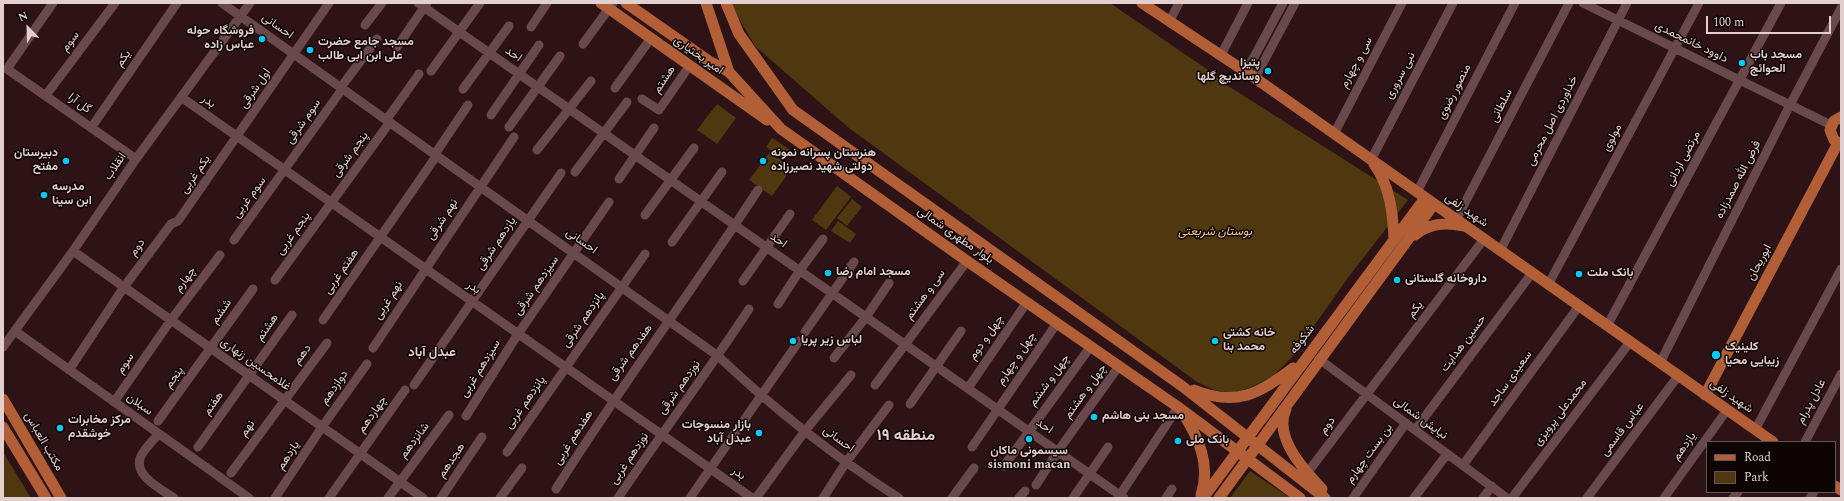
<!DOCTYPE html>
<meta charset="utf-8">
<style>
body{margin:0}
#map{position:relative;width:1844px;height:501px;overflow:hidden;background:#2d1315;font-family:Spectral,serif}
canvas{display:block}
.frame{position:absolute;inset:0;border:4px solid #e2cfcf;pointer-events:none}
.legend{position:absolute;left:1706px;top:441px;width:130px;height:52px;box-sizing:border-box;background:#0d0404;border:1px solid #625555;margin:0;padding:5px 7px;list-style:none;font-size:12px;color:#e2cfcf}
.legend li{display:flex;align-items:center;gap:8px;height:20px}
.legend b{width:20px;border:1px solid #625555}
.north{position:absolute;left:8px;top:8px;width:40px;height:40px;-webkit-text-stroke:3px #0d0404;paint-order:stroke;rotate:337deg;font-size:11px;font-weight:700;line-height:16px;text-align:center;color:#e2cfcf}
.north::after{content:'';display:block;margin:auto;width:14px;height:18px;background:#e2cfcf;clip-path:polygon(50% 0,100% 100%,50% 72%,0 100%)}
.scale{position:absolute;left:1706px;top:16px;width:125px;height:18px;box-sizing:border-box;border:2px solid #e2cfcf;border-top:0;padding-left:5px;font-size:12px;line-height:14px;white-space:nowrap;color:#e2cfcf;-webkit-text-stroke:3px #0d0404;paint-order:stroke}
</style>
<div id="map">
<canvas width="1844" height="501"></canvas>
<div class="frame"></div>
<ul class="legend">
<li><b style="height:5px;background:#b25f38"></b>Road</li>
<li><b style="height:11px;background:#4f3810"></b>Park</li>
</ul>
<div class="north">N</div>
<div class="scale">100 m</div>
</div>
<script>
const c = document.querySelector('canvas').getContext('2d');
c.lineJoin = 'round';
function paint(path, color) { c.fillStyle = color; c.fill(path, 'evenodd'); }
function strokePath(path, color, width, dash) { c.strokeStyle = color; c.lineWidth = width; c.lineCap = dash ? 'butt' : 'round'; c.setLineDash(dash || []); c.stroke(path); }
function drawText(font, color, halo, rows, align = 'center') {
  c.font = font + ' Spectral,Vazirmatn,serif'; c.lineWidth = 3; c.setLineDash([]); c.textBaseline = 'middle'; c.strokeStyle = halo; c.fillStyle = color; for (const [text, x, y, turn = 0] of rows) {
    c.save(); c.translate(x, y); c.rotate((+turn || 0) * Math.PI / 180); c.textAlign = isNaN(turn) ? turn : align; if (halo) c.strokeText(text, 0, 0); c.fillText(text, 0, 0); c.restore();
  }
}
paint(new Path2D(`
 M730 3H1110L1214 74 1222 82 1408 200 1347 279 1292 357 1273 376 1252 387 1234 393 1214 390 1197 382 849 128 755 46Z
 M717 104 736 118 717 144 697 130Z
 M772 138 789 149 782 158 766 147Z
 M770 152 792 168 772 196 749 180Z
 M837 186 851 197 826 230 812 220Z
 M852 199 862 207 847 226 837 218Z
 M838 221 856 234 850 243 831 231Z
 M3 452 31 498H3Z
 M1250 471 1290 498H1230Z`), '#4f3810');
strokePath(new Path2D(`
 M53 3 7 69 136 159
 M222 3 718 356C774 409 835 457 899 498
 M418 3 1124 498
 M1583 3 1831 125
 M1169 22 1179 3
 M365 25 382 3
 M531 27 547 3
 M583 44 613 3
 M397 47 427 3
 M1221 55 1248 3
 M431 71 480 3
 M1246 72 1283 3
 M1255 78 1295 3
 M341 87 377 39
 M615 88 651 38
 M463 89 509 26
 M46 95 115 3
 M181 97 752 498
 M642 99 659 110 690 65
 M491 115 539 45
 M387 119 419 74
 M509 127 560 56
 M91 128 177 3
 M1334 134 1402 3
 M537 150 591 81
 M435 154 468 105
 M1371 160 1453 3
 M575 172 627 102
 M619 179 654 128
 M1417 192 1515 3
 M645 215 694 148
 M1456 220 1569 3
 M234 240 343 88
 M672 242 722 172
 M73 251 423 498
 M1500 251 1627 3
 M275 280 390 122
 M743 281 790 214
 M1548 285 1699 3
 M778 304 800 270 823 239
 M323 320 437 155
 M1607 326 1781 3
 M15 331 249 498
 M805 332 854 262
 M3 347 73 251 136 159 250 3
 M373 348 514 137
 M834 358 866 317 889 283
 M1319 359 1507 498
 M1660 363 1790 105 1841 8
 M69 370 124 287 171 224 178 221 329 3
 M414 385 561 173
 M875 385 967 261
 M968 388 1027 302
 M114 402 171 320 220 255
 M910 404 961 331
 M466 416 518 334 609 202
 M158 421 253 289
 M1415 430 1532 273
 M1755 430 1841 269
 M159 434C153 440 145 448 141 456 132 475 161 489 174 498
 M1805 442 1841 374
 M198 447 292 315
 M972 447 1057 323
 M507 452 645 254
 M1463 465 1579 306
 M1004 466 1091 346
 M1308 472 1484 239
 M231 473 327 343
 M1036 485 1058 451 1119 366
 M556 489C620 387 692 291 758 190
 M275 498 322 427 367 364
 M329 498 405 390
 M388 498 449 415
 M441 498 482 437
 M500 498 522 468
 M618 498C661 434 707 373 749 309
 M690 498 799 341
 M756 498 805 431 851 375
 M823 498 847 461 889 405
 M952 498 974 468
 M1019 498 1025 491
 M1073 498 1108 447
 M1118 498 1178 407
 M1166 498 1172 489
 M1353 498 1406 423
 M1414 498 1447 454
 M1483 498 1492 486
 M1512 498 1630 342
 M1587 498 1678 376
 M1664 498 1727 410
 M1733 498 1738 492
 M1810 498 1814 492`), '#69494b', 9);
strokePath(new Path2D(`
 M601 3 767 120
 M626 3 709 61 729 72
 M706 3 729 72 781 129 967 261 1178 407 1300 498
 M726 3 739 34 793 110 1182 386 1325 498
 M1142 3 1255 78 1773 442
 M1841 117 1834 121 1830 130 1834 140 1841 144
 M1374 164C1390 186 1393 213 1394 240
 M1415 235C1429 223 1445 222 1463 226
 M1194 390C1236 407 1259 394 1293 368
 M1705 395 1838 143
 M3 399 61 498
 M1286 409C1273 437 1304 470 1322 489
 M1182 412C1199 438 1211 465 1201 495
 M3 427 46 498
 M1835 486 1841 490
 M1203 498 1425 198
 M1219 498 1434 204`), '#b25f38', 11);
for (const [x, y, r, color] of [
 [262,39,4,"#05cbf9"],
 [310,50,4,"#05cbf9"],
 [1742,63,4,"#05cbf9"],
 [1268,71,4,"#05cbf9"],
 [66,161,4,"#05cbf9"],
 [763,161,4,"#05cbf9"],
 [44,195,4,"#05cbf9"],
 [828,273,4,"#05cbf9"],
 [1579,274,4,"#05cbf9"],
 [1397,280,4,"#05cbf9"],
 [793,341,4,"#05cbf9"],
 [1215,341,4,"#05cbf9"],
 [1716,355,5,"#05cbf9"],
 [1094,417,4,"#05cbf9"],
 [60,428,4,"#05cbf9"],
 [759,433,4,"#05cbf9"],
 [1029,439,4,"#05cbf9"],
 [1178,441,4,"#05cbf9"]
]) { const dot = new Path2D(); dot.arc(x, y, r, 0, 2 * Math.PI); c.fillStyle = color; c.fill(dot); strokePath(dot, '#0d0404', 1.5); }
drawText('12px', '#e2cfcf', '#0d0404', [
 ["احسانی",277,27,35],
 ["سوم",71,42,-53],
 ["داوود خانمحمدی",1691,43,26],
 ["احد",513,55,35],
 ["امیر بختیاری",698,56,35],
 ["یکم",124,59,-55],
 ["سی و چهارم",1357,63,-62],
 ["نبی سروری",1401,76,-62],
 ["هشتم",665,80,-56],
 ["اول شرقی",256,89,-55],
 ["منصور رضوی",1455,92,-63],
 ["بدر",208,102,35],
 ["گل آرا",79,104,36],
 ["سلطانی",1502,106,-63],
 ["خداوردی اصل محرمی",1553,121,-63],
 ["سوم شرقی",304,122,-55],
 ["مولوی",1613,138,-62],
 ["پنجم شرقی",351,155,-54],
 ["مرتضی اردانی",1684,159,-62],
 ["انقلاب",116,167,-56],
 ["یکم غربی",196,175,-55],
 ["فرض الله صمدزاده",1739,180,-63],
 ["سوم غربی",250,198,-54],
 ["شهید زلفی",1466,211,35],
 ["نهم شرقی",443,220,-56],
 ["پنجم غربی",294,234,-54],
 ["بلوار مطهری شمالی",955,236,35],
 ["احد",778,241,35],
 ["احسانی",581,242,35],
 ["یازدهم شرقی",497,244,-56],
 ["دوم",138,248,-54],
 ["ابوریحان",1760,263,-62],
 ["هفتم غربی",342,272,-55],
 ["چهارم",186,280,-53],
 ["سیزدهم شرقی",537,286,-55],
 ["بدر",473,288,35],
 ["سی و هشتم",926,295,-54],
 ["نهم غربی",389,301,-57],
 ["یکم",1416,310,-53],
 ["ششم",222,312,-55],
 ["پانزدهم شرقی",584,320,-55],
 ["هشتم",268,328,-55],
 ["چهل و دوم",987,338,-55],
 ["شکوفه",1303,340,-53],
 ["حسین هدایت",1464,344,-53],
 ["هفدهم شرقی",631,353,-54],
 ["دهم",303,355,-53],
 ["چهل و چهارم",1017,359,-56],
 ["سوم",126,364,-56],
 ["غلامحسین زنهاری",255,365,35],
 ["سیزدهم غربی",481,369,-58],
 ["پنجم",175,378,-54],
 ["سعیدی ساجد",1511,379,-54],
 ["چهل و ششم",1050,381,-54],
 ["دوازدهم",335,388,-55],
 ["نوزدهم شرقی",680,388,-54],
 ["چهل و هشتم",1086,392,-54],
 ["شهید زلفی",1731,397,35],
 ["عادل پدرام",1812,402,-62],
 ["پانزدهم غربی",526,403,-55],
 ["هفتم",214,404,-55],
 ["سبلان",139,405,36],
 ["محمدعلی پرویزی",1561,413,-53],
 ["چهاردهم",373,415,-55],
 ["نیایش شمالی",1420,419,36],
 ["دوم",1328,426,-53],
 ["احد",1044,427,35],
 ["نهم",248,429,-54],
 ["عباس قاسمی",1623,430,-53],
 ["هفدهم غربی",574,438,-57],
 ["احسانی",838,440,36],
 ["شانزدهم",415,441,-53],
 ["مکتب العباس",43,442,60],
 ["یازدهم",1685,447,-55],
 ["بن بست چهارم",1370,454,-54],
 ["یازدهم",289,456,-57],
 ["نوزدهم غربی",630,459,-56],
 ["هجدهم",452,461,-56],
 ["بدر",738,474,35]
]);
drawText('bold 12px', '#e2cfcf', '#0d0404', [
 ["فروشگاه حوله",254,32,"right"],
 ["عباس زاده",254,46,"right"],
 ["مسجد جامع حضرت",318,43],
 ["علی ابن ابی طالب",318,57],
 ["مسجد باب‌",1750,56],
 ["الحوائج",1750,70],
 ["پتیزا",1260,64,"right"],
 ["وساندیچ گلها",1260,78,"right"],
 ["دبیرستان",58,154,"right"],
 ["مفتح",58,168,"right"],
 ["هنرستان پسرانه نمونه",771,154],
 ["دولتی شهید نصیرزاده",771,168],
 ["مدرسه",52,188],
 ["ابن سینا",52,202],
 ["مسجد امام رضا",836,273],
 ["بانک ملت",1587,274],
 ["داروخانه گلستانی",1405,280],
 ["خانه کشتی",1223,334],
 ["محمد بنا",1223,348],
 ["لباس زیر پریا",801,341],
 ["کلینیک",1725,348],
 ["زیبایی محیا",1725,362],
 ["مسجد بنی هاشم",1102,417],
 ["مرکز مخابرات",68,421],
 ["خوشقدم",68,435],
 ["بازار منسوجات",751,426,"right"],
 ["عبدل آباد",751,440,"right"],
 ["بانک ملی",1186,441],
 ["سیسمونی ماکان",1029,452,"center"],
 ["sismoni macan",1029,466,"center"]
], 'left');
drawText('italic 12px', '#f6cb8b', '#0d0404', [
 ["بوستان شریعتی",1215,233]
]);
drawText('bold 13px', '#e2cfcf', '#0d0404', [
 ["عبدل آباد",432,353]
]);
drawText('bold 16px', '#e2cfcf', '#0d0404', [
 ["منطقه ۱۹",906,437]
]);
</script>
